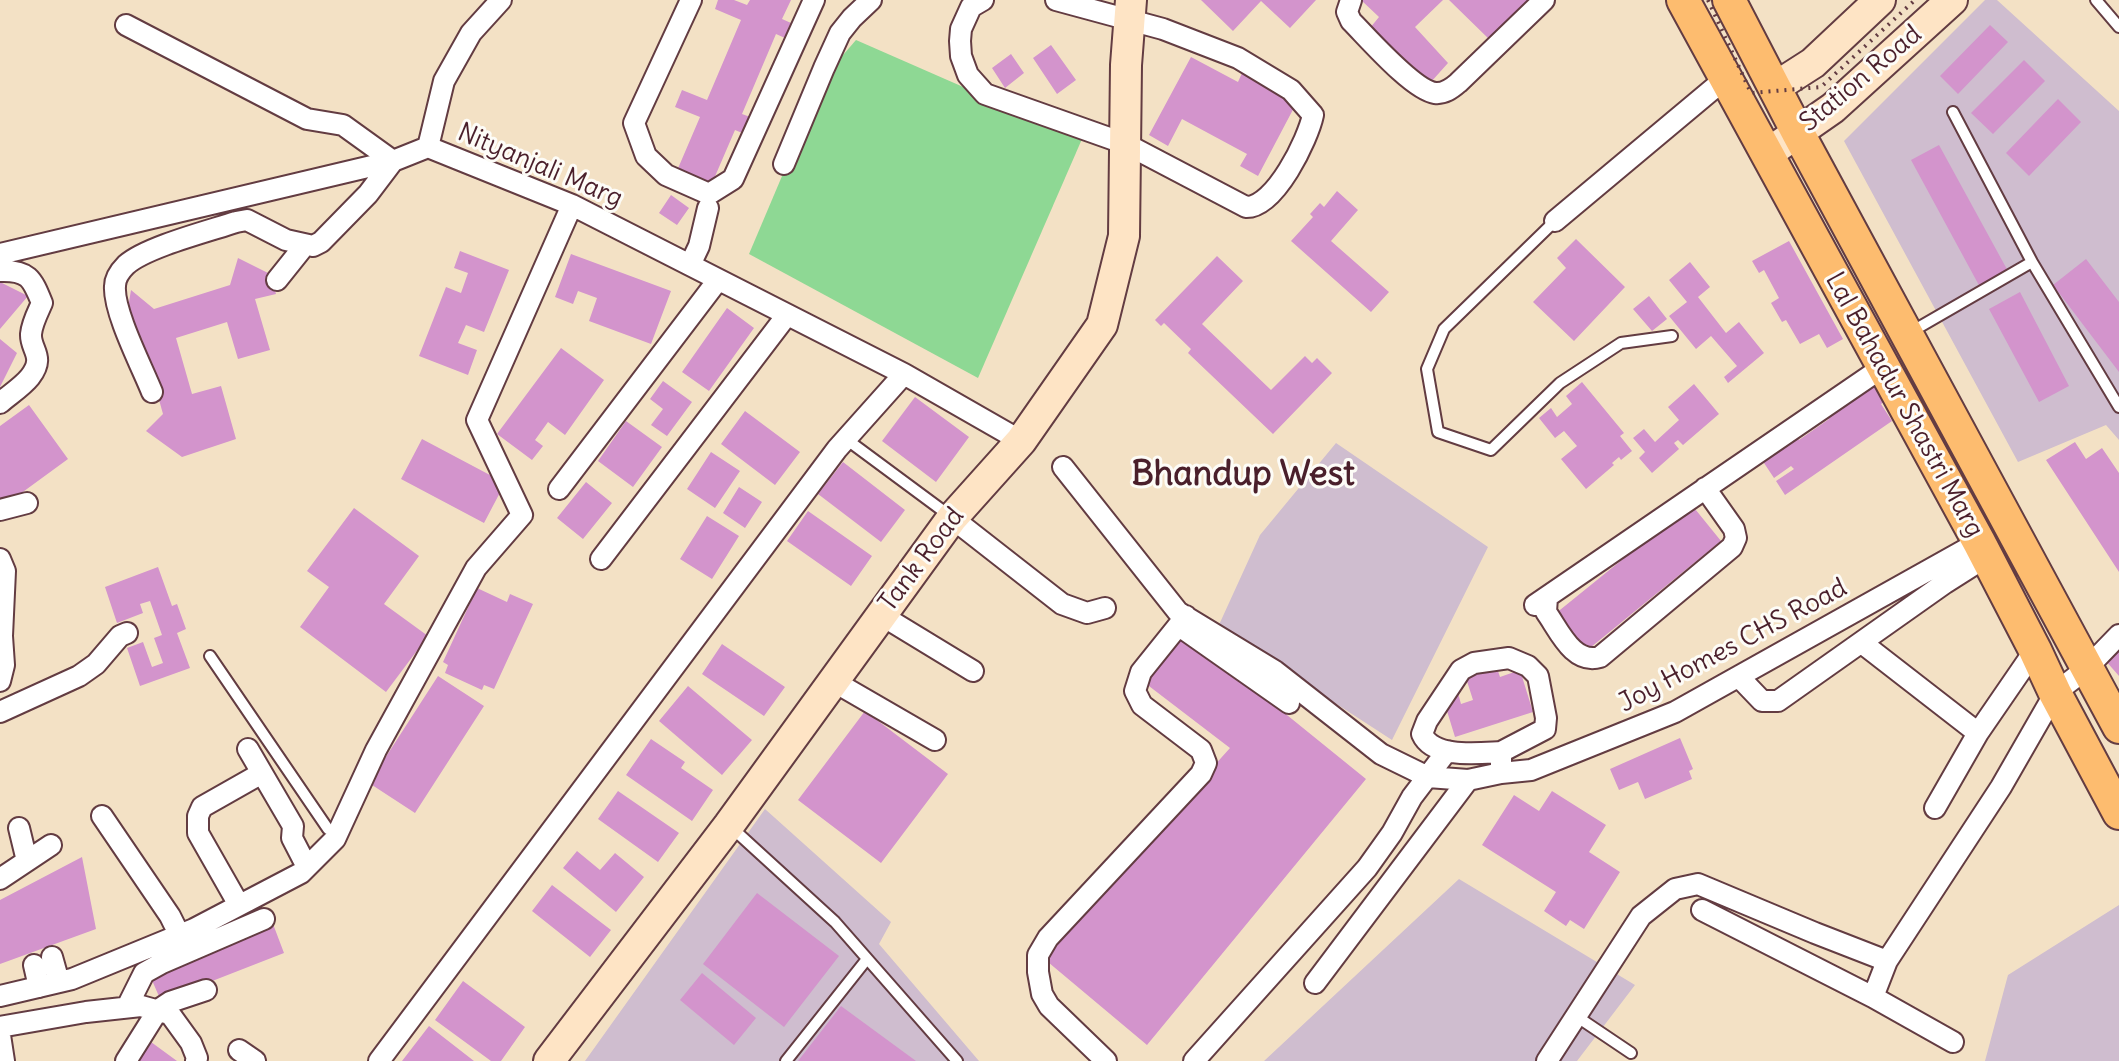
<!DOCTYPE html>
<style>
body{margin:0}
canvas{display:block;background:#f3e1c5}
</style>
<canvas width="2119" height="1061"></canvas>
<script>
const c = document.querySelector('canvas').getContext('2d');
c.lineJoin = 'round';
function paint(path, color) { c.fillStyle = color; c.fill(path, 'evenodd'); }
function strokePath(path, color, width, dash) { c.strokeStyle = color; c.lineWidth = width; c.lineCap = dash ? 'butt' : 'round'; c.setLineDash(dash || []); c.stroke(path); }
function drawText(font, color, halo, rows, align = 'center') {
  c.font = font + ' Delius,sans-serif'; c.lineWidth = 6; c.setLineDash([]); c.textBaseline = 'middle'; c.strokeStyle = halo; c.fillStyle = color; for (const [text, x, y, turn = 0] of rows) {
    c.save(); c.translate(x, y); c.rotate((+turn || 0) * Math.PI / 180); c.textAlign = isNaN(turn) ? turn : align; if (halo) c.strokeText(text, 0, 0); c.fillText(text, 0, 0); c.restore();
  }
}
paint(new Path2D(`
 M1985 0H1997L2119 111V440L2106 425 2018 462 1844 141Z
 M1336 443 1488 547 1392 740 1218 627 1260 535Z
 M765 809 891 922 879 944 979 1061H585Z
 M1459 879 1635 985 1577 1061H1264Z
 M2119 905V1061H1985L2008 975Z`), '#cfbdcf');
paint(new Path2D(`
 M856 40 1082 139 978 378 749 254 824 77Z`), '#8ed894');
paint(new Path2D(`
 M718 0H734L747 5 750 0H791L782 19 791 23 785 38 776 34 742 114 753 118 747 135 735 130 710 188 676 173 700 117 675 107 682 90 707 100 741 20 715 9Z
 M1201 0H1316L1290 28 1261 1 1233 31Z
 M1361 0H1443L1415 27 1448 63 1431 82 1370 28 1379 17Z
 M1449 0H1532L1492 42Z
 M1990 25 2008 42 1958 94 1940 76Z
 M1051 45 1076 80 1057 94 1033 58Z
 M1011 54 1024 73 1005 88 992 68Z
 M1191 57 1238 82 1242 73 1297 102 1258 176 1240 166 1247 154 1182 119 1168 146 1149 135Z
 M2024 60 2045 81 1993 134 1971 113Z
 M2058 99 2081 122 2029 176 2006 153Z
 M1939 145 2009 273 1981 289 1911 160Z
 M1337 191 1358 210 1331 241 1389 292 1371 312 1291 241 1313 217 1310 214 1320 203 1324 207Z
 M671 195 689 208 677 225 659 213Z
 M1576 239 1625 287 1574 341 1533 302 1566 268 1557 258Z
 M1789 241 1843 339 1827 348 1819 334 1800 344 1786 320 1782 322 1771 303 1779 298 1764 270 1759 273 1752 261Z
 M460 251 509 270 484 332 466 325 458 343 477 350 468 375 419 356 446 287 461 293 468 273 454 268Z
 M571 254 671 291 651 344 589 321 597 298 578 291 573 304 555 297Z
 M1217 256 1243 281 1202 324 1271 390 1305 356 1312 363 1317 358 1332 373 1273 434 1188 353 1191 349 1164 323 1161 326 1155 320Z
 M238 258 270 274 276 294 255 299 270 350 238 359 227 322 176 338 192 394 221 386 236 439 182 457 146 431 163 414 142 339 126 320 131 290 154 309 230 285Z
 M2086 259 2119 302V372L2053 285Z
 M1690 262 1710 287 1698 297 1726 333 1739 322 1764 353 1728 383 1724 377 1737 366 1711 336 1696 349 1669 316 1687 302 1669 280Z
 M0 282 28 296 0 329Z
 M2020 292 2069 386 2039 402 1989 309Z
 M1649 296 1667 319 1652 331 1633 309Z
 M727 308 754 328 709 391 682 372Z
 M0 339 17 353 0 387Z
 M561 348 604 380 565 435 548 422 535 440 543 446 532 460 497 434Z
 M1876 380 1888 399 1881 404 1892 421 1785 495 1776 481 1794 469 1791 466 1774 478 1762 460 1796 436 1799 440 1829 419 1827 415Z
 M663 381 692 402 667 436 651 425 663 409 650 399Z
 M1582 382 1624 433 1620 436 1632 451 1621 460 1619 457 1612 463 1614 465 1586 489 1561 459 1577 446 1564 431 1555 438 1539 418 1551 408 1557 417 1572 404 1566 396Z
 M1694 384 1719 414 1683 445 1678 440 1674 443 1679 449 1652 473 1639 458 1645 452 1633 438 1644 429 1655 442 1679 420 1668 407Z
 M915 397 969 437 936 482 882 441Z
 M29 405 68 459 5 505 0 499V426Z
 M745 411 800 452 775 485 721 444Z
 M626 421 662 447 633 487 598 461Z
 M422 439 505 483 484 523 401 479Z
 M2075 442 2086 459 2102 448 2119 473V572L2046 460Z
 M711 452 740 471 715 508 687 489Z
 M843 462 905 510 881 542 818 494Z
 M586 482 612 503 583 539 557 518Z
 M739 487 762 502 745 528 723 513Z
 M1691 504 1721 541 1585 652 1555 614Z
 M354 508 419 556 384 604 428 636 386 692 300 627 329 587 307 571Z
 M808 511 872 556 851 586 787 541Z
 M707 516 739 536 712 579 680 559Z
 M158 567 172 606 177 604 186 629 177 633 190 668 140 686 127 648 143 642 152 667 163 663 154 638 162 635 150 601 140 604 143 613 117 623 105 587Z
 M477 588 507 602 510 594 533 604 494 689 484 685 482 690 445 673 448 665 443 662Z
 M1182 630 1366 779 1147 1045 1042 957 1230 748 1145 683Z
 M722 644 785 687 764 716 702 674Z
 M2119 648V676L2105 660Z
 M1496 665 1500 677 1520 670 1533 712 1455 737 1443 698 1458 693 1461 704 1473 700 1465 675Z
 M438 676 484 706 415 813 369 783Z
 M688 686 752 740 722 775 659 721Z
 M865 711 948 774 881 863 798 800Z
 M1680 738 1693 769 1689 771 1692 779 1645 799 1638 782 1619 790 1610 769Z
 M651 739 685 762 681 768 713 790 692 821 626 775Z
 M618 791 679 833 658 862 598 819Z
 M1552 791 1606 825 1589 852 1620 872 1584 929 1570 920 1566 926 1544 911 1556 892 1482 845 1514 795 1539 811Z
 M577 851 600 870 615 853 644 877 616 912 563 868Z
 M82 857 96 929 0 964V900Z
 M552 885 611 930 590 957 532 911Z
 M757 893 839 956 784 1027 703 964Z
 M273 924 284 953 161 1001 148 971Z
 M702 973 756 1018 734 1045 680 1000Z
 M463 981 525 1027 501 1061H491L435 1020Z
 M841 1006 916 1061H798Z
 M429 1026 474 1061H402Z
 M151 1042 177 1061H138Z`), '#d394cc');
const lane = new Path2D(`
 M2096 0 2119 27
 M1953 112 2032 262 2119 407
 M1555 221 1444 329 1427 369 1438 432 1491 450 1560 383 1621 343 1672 336
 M1909 333 2032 262
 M846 439 950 516
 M210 656 328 829
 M731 827 835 922 957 1061
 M1576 1016 1631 1053
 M786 1061 867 959`);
const street = new Path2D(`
 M691 0 634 123 646 156 666 175 709 194 733 179 814 0
 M983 0 971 7 961 29 960 41 961 56 968 75 985 94 1126 144 1246 207C1275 208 1308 139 1313 115L1291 90 1238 58 1163 29 1056 0
 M1351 0 1347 12 1351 21C1368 38 1413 90 1435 93 1444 94 1451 89 1458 83L1544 0
 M126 25 307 119 343 125 393 161 368 194 321 242 313 246 286 240 247 220 236 222C209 231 146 247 126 265 120 271 115 278 115 286 113 311 142 367 152 392
 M428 147 444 81 471 33 501 0
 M784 164 824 68 840 33 852 18 871 0
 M1555 221 1726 78
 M0 254 393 161 428 147 572 205 904 374 1021 441
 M690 265 699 246 708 208
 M0 271C28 270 32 278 42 303 38 312 32 323 31 334 30 350 46 356 30 377 22 387 9 395 0 403
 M277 280 305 245
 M1063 467 1178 612 1275 671 1381 754 1428 777 1468 780 1501 773 1531 770 1675 712 1979 542
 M559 489 718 280
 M0 510 27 503
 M952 518 1062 604 1087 613 1105 608
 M0 559 5 571 2 636 4 665 0 681
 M601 559 787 315
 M1547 597 1546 612C1559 630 1573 665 1600 657L1732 547 1736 538 1734 529 1705 488
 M1535 605 1883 367
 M881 615 973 671
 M1185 630 1289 703
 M1862 643 1978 733 1935 808
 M1739 677 1762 701H1778L1945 583 1986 557
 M833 681 935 740
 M0 712 79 676 96 664 120 636 127 633
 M1978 733 2035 650
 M248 749 262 773
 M1501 773V752L1545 729 1546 718 1538 676 1528 666 1509 658 1474 663 1461 670 1427 721 1422 734C1433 759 1479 753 1501 752
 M102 816 170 916 179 934
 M19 828 27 861
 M0 879 51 845
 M239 905 198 833V816L202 807 262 773 293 826 292 838 307 867
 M1702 910 1873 997
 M52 957 59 982
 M1887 961 1873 997 1953 1042
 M34 965 39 987
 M1315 983 1468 780
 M0 996 72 979 194 929 301 873 335 839 376 750 476 568 522 515 477 420 572 205
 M127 1007 144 973 162 963 264 919
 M0 1027 86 1012 141 1006 170 1014 191 1043 197 1058 196 1061
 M0 1035 4 1061
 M239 1050 255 1061
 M126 1061 158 1010 170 1002 206 990
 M379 1061 837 449 904 374
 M1106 1061 1049 1006 1042 994 1038 972V955L1048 938 1201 774 1206 763 1201 750 1142 705 1135 691 1141 672 1186 616
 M1194 1061 1367 868 1392 833 1412 797 1447 751
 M1547 1061 1641 916 1675 889 1698 884 1815 933 1887 961 2001 787 2055 693 2086 669 2119 635`);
const secondary = new Path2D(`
 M1774 88 1813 63 1880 0
 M1767 154 1833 108 1952 0
 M549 1061 729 825 952 518 1021 441 1102 325 1124 236 1126 65 1131 0`);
const primary = new Path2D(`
 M1683 0 1979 542 2035 650 2055 693 2119 813
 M1729 0 1798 133 2119 727`);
strokePath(lane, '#633c42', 14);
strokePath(street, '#633c42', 24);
strokePath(secondary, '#633c42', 34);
strokePath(primary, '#633c42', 36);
strokePath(lane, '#fff', 10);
strokePath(street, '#fff', 20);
strokePath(secondary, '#fee4c5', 30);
strokePath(primary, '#fdbc6f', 32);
strokePath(new Path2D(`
 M1708 0 1751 93 1821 87 1915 0`), '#633c42', 4, [2, 6]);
drawText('26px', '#4a1f2b', '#fdfcf7', [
 ["Station Road",1861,79,-40],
 ["Nityanjali Marg",540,166,23],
 ["Lal Bahadur Shastri Marg",1904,405,61],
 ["Tank Road",922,560,-53],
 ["Joy Homes CHS Road",1733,646,-28]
]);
drawText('bold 34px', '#4a1f2b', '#fdfcf7', [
 ["Bhandup West",1243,475]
]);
</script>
